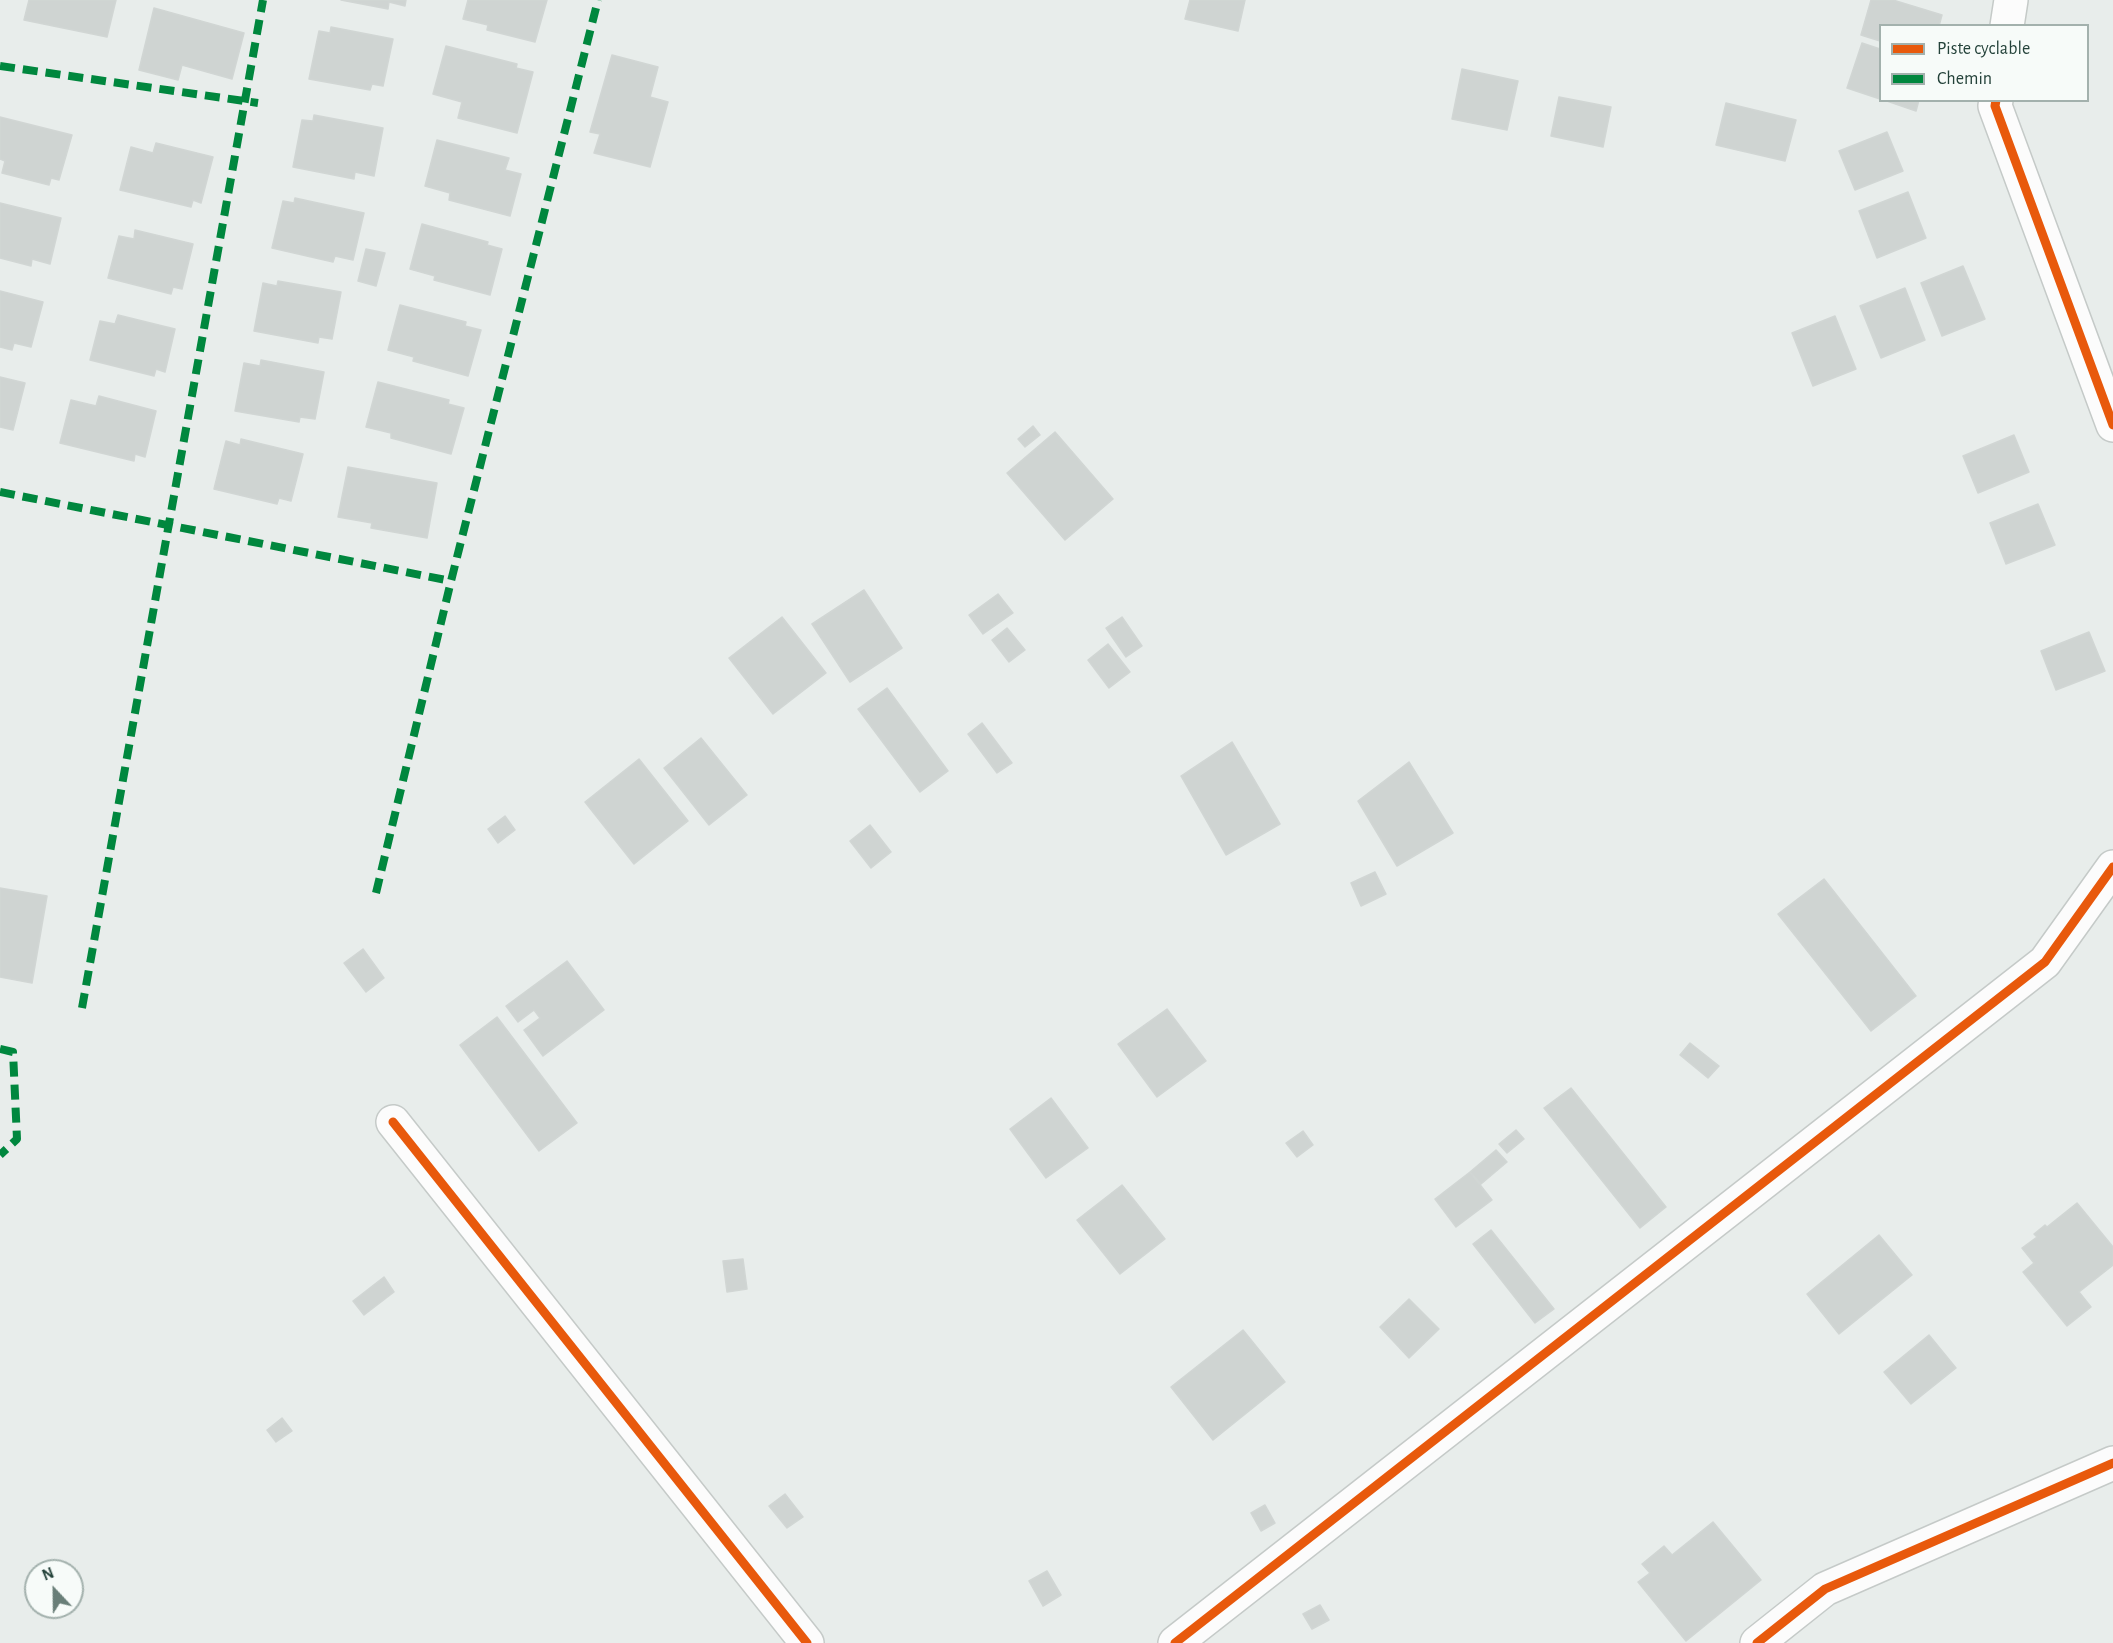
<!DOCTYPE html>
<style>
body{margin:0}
#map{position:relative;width:2113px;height:1643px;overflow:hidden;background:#e8edeb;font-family:"Alegreya Sans",sans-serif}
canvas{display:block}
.legend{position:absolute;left:1879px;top:24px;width:210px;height:78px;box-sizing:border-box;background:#f7fbf9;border:2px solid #a3b1ad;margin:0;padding:8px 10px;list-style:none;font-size:18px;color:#24423a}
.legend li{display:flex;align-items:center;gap:12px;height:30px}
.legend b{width:30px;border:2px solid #a3b1ad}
.north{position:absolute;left:24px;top:1559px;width:60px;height:60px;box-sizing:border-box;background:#f7fbf9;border:2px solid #a3b1ad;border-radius:50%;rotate:338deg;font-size:16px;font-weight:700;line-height:24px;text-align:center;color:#24423a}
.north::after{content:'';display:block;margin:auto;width:21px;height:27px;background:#697e78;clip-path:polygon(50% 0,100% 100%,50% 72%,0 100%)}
</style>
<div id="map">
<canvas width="2113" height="1643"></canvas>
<ul class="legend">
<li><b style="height:8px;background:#e8590c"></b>Piste cyclable</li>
<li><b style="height:8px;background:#00873e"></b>Chemin</li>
</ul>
<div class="north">N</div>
</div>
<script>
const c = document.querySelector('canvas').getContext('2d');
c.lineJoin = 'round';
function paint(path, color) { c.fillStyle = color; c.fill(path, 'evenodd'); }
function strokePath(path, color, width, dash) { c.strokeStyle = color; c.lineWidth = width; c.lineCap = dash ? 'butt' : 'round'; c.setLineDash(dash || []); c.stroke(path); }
const building = new Path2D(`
 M29 0H116L107 37 24 20Z
 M341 0H406L405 6 389 2 388 9Z
 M468 0H547L535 42 487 30 488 25 463 19Z
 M1190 0H1245L1238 31 1185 19Z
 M1871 0H1893L1942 15 1939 26H1880V41L1861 35Z
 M154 8 244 33 232 79 182 65 178 80 139 70Z
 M331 27 393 39 383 86 372 84 370 90 309 79 319 31 330 33Z
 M1862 43 1880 49V99L1847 88Z
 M446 46 517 64 516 68 533 72 517 133 458 118 462 102 433 94Z
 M612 55 658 67 650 97 668 102 650 167 594 153 600 134 590 132Z
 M1462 69 1518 81 1507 130 1452 119Z
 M1559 97 1611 107 1603 147 1551 136Z
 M1884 100H1919L1916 111Z
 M1726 103 1796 120 1785 161 1716 145Z
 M314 115 383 128 374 176 355 172 354 179 293 167 302 120 313 121Z
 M0 117 72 135 59 180 51 178 49 185 2 173 5 161 0 159Z
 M1887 132 1903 171 1855 190 1839 151Z
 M437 140 509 158 505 170 521 174 510 216 449 200 450 193 425 186Z
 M156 143 213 157 201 203 193 200 191 207 120 190 131 147 153 153Z
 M1908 192 1926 238 1877 258 1859 211Z
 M295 198 364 213 353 260 335 256 333 262 272 248 283 201 294 203Z
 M0 203 61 218 50 264 32 259 31 266 0 258Z
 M422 224 488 242 487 245 502 249 490 295 434 280 435 276 410 269Z
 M135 230 193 244 182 289 173 287 171 294 108 278 119 236 134 239Z
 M366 249 385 253 376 286 358 281Z
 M1963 266 1985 319 1942 336 1921 283Z
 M278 281 341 292 332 339 319 337 318 343 254 331 263 283 277 286Z
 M1905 288 1925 340 1881 358 1860 306Z
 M0 291 43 302 31 347 14 343 12 350 0 347Z
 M400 305 466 322 465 326 481 330 468 376 413 361 414 357 388 350Z
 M118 315 175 329 165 372 156 369 154 376 90 360 100 321 115 324Z
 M1835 316 1856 369 1813 386 1792 333Z
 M261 360 324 372 315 419 300 417 299 422 235 411 244 363 260 366Z
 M0 377 25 383 13 430 0 427Z
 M378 382 449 400 448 404 464 408 451 454 391 438V433L366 427Z
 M99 396 156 411 145 457 135 454 134 461 60 443 71 400 96 406Z
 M1033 426 1040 435 1025 447 1018 439Z
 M1055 432 1113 499 1065 540 1007 473Z
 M2014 435 2029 472 1978 493 1963 456Z
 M241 439 303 454 291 501 279 498 277 504 214 489 226 441 240 445Z
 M348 467 437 483 427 538 371 528 372 523 338 517Z
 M2038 504 2055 545 2006 564 1990 523Z
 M864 590 902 648 850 682 812 624Z
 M998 594 1013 613 983 634 969 615Z
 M782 617 826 673 773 714 729 658Z
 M1122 617 1142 646 1126 657 1106 628Z
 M1007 628 1025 650 1009 662 992 640Z
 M2089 632 2105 671 2056 690 2041 651Z
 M1108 644 1130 672 1109 688 1088 660Z
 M887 688 948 771 920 792 858 709Z
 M982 723 1012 763 997 773 968 734Z
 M701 738 747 795 709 825 664 768Z
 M1232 742 1280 824 1226 855 1181 776Z
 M639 759 688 821 634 864 585 802Z
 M1409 762 1453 833 1397 866 1358 801Z
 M505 816 515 830 498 843 488 829Z
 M870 825 891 852 871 868 850 841Z
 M1375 872 1386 894 1361 906 1351 883Z
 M1824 879 1916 996 1871 1031 1778 914Z
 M0 888 47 896 32 983 0 977Z
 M363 949 384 978 366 992 344 963Z
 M567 961 604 1010 543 1056 524 1030 540 1018 534 1010 518 1022 506 1006Z
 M1167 1009 1206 1061 1157 1097 1118 1044Z
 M497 1017 577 1123 539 1151 460 1045Z
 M1690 1043 1719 1066 1708 1078 1680 1055Z
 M1571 1088 1666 1207 1640 1228 1544 1108Z
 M1051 1098 1088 1148 1046 1178 1010 1129Z
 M1516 1130 1524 1139 1507 1153 1499 1144Z
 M1303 1131 1313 1145 1297 1157 1286 1143Z
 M1496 1150 1507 1162 1481 1184 1470 1172Z
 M1470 1172 1492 1200 1456 1227 1435 1199Z
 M1122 1185 1165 1239 1120 1274 1077 1220Z
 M2077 1203 2113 1247V1265L2079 1292 2091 1307 2067 1326 2023 1272 2034 1263 2022 1248 2037 1237 2034 1234 2045 1225 2047 1227Z
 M1491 1230 1554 1309 1535 1323 1473 1244Z
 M1879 1235 1912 1275 1839 1334 1807 1294Z
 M743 1259 747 1289 727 1292 723 1261Z
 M384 1277 394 1292 364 1315 353 1301Z
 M1409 1299 1439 1329 1409 1358 1380 1327Z
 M1243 1330 1285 1382 1213 1440 1171 1387Z
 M1929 1335 1956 1368 1911 1404 1884 1372Z
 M282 1418 292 1431 276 1442 267 1430Z
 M785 1494 803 1517 787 1528 769 1506Z
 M1265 1505 1275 1523 1261 1531 1251 1513Z
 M1713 1522 1761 1580 1686 1641 1638 1582 1650 1573 1642 1564 1664 1546 1672 1555Z
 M1047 1571 1061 1595 1043 1606 1029 1581Z
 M1320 1605 1329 1620 1312 1629 1303 1614Z`);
paint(building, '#cfd4d2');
strokePath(building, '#d1d6d4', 1.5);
const minor = new Path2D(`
 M2007 26 2011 0
 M1996 100 1995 106 2113 425
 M393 1122 807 1643
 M1175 1643 2045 962 2113 867
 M1757 1643 1825 1589 2113 1463`);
strokePath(minor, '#c5cac8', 36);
strokePath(minor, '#fcfcfc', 33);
strokePath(new Path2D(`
 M0 66 258 103
 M0 492 451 581
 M376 893 451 581 598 0
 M82 1008 263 0
 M0 1049 13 1052 17 1139 0 1155`), '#00873e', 8, [15, 8]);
strokePath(new Path2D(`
 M1996 100 1995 106 2113 425
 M393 1122 807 1643
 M1175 1643 2045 962 2113 867
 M1757 1643 1825 1589 2113 1463`), '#e8590c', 9);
</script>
